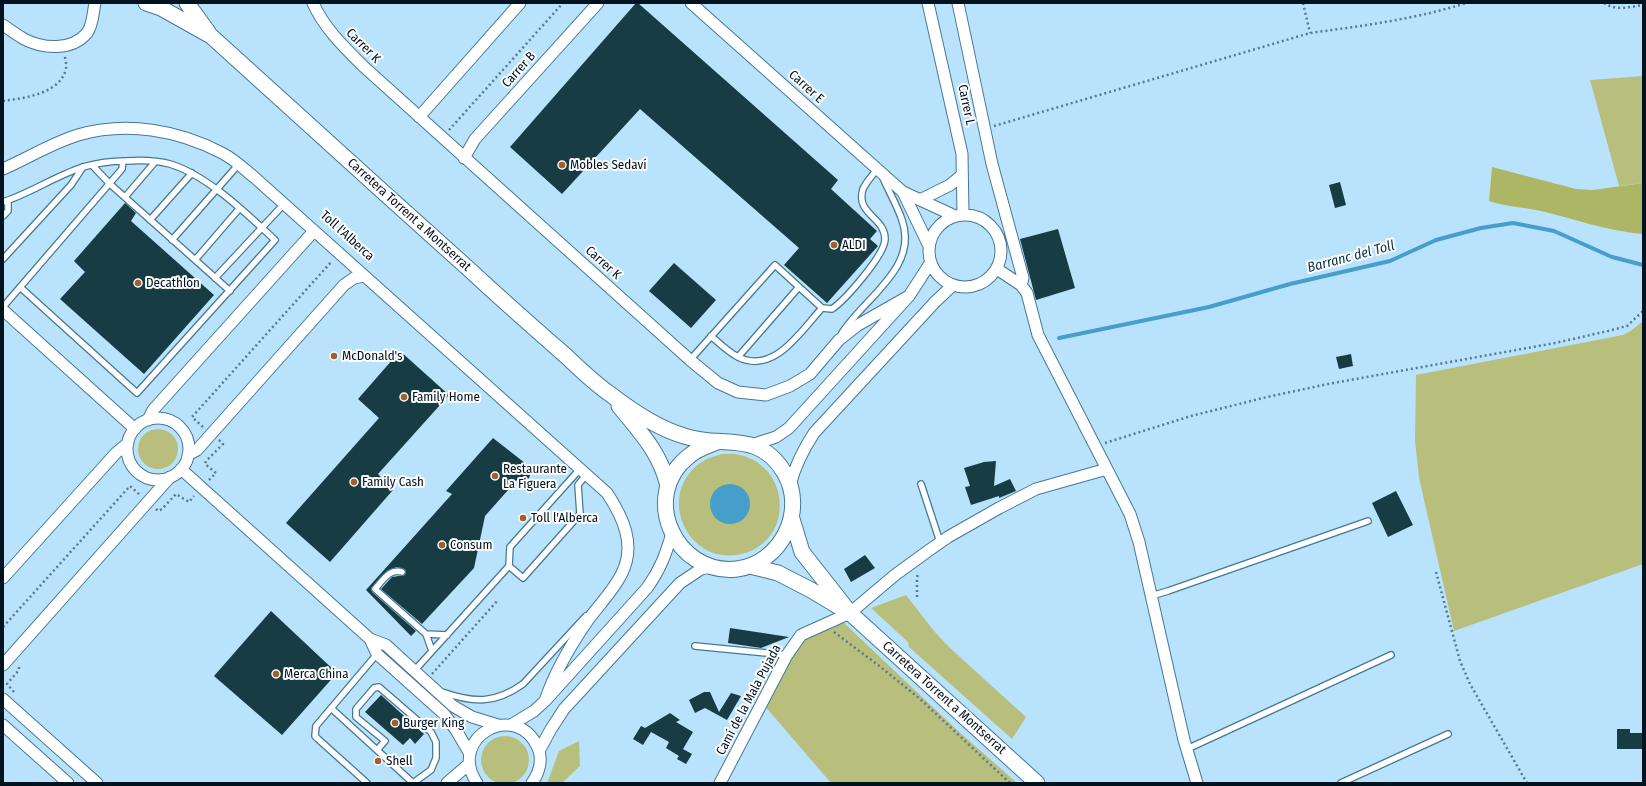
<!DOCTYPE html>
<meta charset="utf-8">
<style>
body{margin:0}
#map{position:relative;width:1646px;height:786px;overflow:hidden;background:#b9e3fc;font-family:"Fira Sans Condensed",sans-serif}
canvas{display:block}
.frame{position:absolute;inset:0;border:4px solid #01131e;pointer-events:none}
</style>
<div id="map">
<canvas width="1646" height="786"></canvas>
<div class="frame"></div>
</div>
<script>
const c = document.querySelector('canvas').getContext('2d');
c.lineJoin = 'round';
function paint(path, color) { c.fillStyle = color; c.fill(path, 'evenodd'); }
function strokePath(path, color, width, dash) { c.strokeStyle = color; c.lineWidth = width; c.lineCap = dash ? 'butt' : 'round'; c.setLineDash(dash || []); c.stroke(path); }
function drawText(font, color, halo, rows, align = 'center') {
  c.font = font + ' "Fira Sans Condensed",sans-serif'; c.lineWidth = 4; c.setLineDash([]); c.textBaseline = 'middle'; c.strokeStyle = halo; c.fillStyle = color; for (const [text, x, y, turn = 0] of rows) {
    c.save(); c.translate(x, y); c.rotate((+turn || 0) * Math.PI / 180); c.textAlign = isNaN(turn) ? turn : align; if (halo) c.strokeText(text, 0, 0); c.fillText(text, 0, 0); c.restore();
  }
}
paint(new Path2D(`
 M1643 76V183L1619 186 1590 80Z
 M1643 321V564L1454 631 1419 478 1415 441 1416 375 1623 335 1632 330Z
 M138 449a20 20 0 1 1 40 0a20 20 0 1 1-40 0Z
 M722 454C728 454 734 453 740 455 767 461 784 487 779 515 777 529 767 543 753 550 692 578 649 493 705 460 710 457 716 456 722 454Z
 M906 595 934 631 950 648 1026 717 1012 739 909 647 908 642 871 608Z
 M836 623H844L956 729 1017 783H831L764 705 794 647 810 636Z
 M481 760a24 24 0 1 1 48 0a24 24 0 1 1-48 0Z
 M579 741 580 766 562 783H547L559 751Z`), '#b8bf7d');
paint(new Path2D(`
 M1492 167 1576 189 1593 190 1643 183V234C1607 231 1575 219 1541 211 1524 207 1506 207 1489 201Z`), '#adb664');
paint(new Path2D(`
 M710 504a20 20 0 1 1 40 0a20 20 0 1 1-40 0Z`), '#469eca');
strokePath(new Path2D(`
 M1059 338 1209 307 1290 284 1390 261 1436 240 1481 228 1513 223 1554 231 1612 257 1643 265`), '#469eca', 4);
paint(new Path2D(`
 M636 3H638L838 180 831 189 877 231 870 239 878 246 827 303 784 265 799 248 640 109 562 194 510 147Z
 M1340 182 1346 205 1335 208 1329 185Z
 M125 203 136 213 131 221 214 295 144 374 60 299 85 272 74 261Z
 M1058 229 1075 288 1036 300 1020 239Z
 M674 263 716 300 691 328 649 291Z
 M400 351 449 395 378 474 393 490 330 562 286 523 379 418 358 399Z
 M1351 354 1353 366 1339 369 1336 357Z
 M493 438 530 467V475L529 478 525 481 517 480 485 516 474 568 422 624 381 589 392 577 405 575 406 571 404 569 397 567 388 570 371 588 372 592 416 631 411 636 366 590 452 494 446 491Z
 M996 461 994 486 1010 479 1016 491 999 498V496L971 505 965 487 970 486 964 468 984 462Z
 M1396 491 1413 525 1388 537 1372 503Z
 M865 555 875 568 851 582 844 569Z
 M271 611 337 673 282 735 214 676Z
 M730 628 789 637 761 648 728 643Z
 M704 692H710L719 712 731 693 741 696 727 720 705 708 695 713 689 700Z
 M381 695 424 734 415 744 410 738 403 745 365 712Z
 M670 713 680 720 676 722 693 732 683 749 692 754 686 764 677 759 679 756 666 748 669 742 651 732 643 745 633 739 641 726 645 728Z
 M1617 729H1630V733H1643V749H1617Z`), '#183c43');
const service = new Path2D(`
 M92 165 110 184 230 291
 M125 197 155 162
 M3 202C31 193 55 176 83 167 97 163 111 161 125 161 140 160 156 160 170 164 207 175 247 214 275 240L137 393 20 287
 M3 216 8 211V201
 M150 220 192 173
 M172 240 239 164
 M3 259 71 185 83 167
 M195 260 239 209
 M215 278 284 204
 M3 307 122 169 123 161
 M822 308 832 309C845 300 885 255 885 239 885 217 855 214 863 189 866 182 873 175 877 169
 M842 333C864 298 919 268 902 220 897 205 889 192 883 178
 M738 357 799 287
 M690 360 775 265 822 308C801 331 774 375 738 357 728 352 719 343 711 336
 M921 484 940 542
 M509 566 523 578 580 514 578 485 586 475
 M402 572C390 568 383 580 375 589L426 634 432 651
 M1151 596 1168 591 1368 521
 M426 634 447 635
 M695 646 787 655
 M415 670 509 566 510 547 580 469
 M442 692C474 703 495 704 523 684L586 616
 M331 708 413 783 431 770 436 758V742L431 732 379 687 374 688 356 709V717L385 741 377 750
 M1187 749 1391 655
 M367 783 318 739 315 736 316 726 377 654
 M1341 783 1448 734`);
const minor = new Path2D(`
 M313 3C324 28 344 47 363 66L690 360 718 383 738 392 766 395 790 386 810 374 839 340 858 325 909 296
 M691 3 903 192 955 216
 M928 3 962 154 963 214
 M958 3 992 164 1023 278 1021 285
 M3 25C10 30 17 35 24 39 43 49 72 51 87 33 93 25 93 12 95 3
 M419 117 520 3
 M464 158 475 139 598 3
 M3 169C28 158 52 143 78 135 127 121 178 130 222 153 234 159 244 169 254 177L607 493C623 517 636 545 622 573 614 590 599 605 588 620 570 646 555 671 545 701
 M903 192 929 246
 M920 200 950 185 962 175
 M929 251a36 36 0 1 1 72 0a36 36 0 1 1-72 0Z
 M997 269 1021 285 1027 293 1038 335 1130 514 1139 542 1184 740 1197 783
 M3 310 135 429
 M127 449a31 31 0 1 1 62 0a31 31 0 1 1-62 0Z
 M148 420 153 410 314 231
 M751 445 776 437 789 428 909 296 931 262
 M188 455 197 450 344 285 354 278 364 276
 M181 469 370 639 386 645 453 706 472 717 498 725
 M790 485C795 466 803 450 814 433L935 302 953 285
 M3 578 116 453 128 443
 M370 639 377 654 444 714 456 730 470 754
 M3 665 170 477
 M3 699 97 783
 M3 725 68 783
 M511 725 534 711 545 701 647 588C660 570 666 554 672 533
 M539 751 551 729 564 709 680 583 701 569 711 567
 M447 783 469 764
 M477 783C446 737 517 699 538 748 543 760 539 773 532 783
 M720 783 787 655 801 635 850 613 895 575 928 551 948 537 999 508 1036 489 1107 469`);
const secondary = new Path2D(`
 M146 3 161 8 211 36C297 114 384 193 471 271 502 300 534 328 566 356 580 369 594 383 610 394 632 411 657 428 684 436 721 449 758 429 784 472 807 510 782 563 737 569 675 576 639 495 689 456 697 449 707 446 717 442
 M187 3 208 32
 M619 406C640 432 660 452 668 486
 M792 519 802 552 850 613 1037 783
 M750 566 778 573 811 590 841 608`);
strokePath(service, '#467893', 8);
strokePath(minor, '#467893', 13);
strokePath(secondary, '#467893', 17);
strokePath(new Path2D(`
 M1303 3 1310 33
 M1604 3C1616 11 1630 7 1643 5
 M3 101C24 98 61 94 66 68 67 65 65 60 65 56
 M994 126 1310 33C1362 26 1416 19 1466 3
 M449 130 563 3
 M203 427 192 417 332 261
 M1105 443 1191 416 1267 397 1328 384 1555 343 1608 331 1627 326 1643 311
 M209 480 216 473 205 464 206 461 223 444 219 440
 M156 509 158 511 162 509 176 494 189 502 194 496
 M1436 572 1460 661 1470 684 1527 783
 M917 597V579L918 572
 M3 627 130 486 140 495
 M834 632 878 665 919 698 1010 783
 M432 674 498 600
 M14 692 7 684 19 670V664`), '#5b798a', 2.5, [2, 3]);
strokePath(service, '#fff', 5.5);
strokePath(minor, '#fff', 11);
strokePath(secondary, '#fff', 15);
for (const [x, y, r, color] of [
 [562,165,4,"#a15e2e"],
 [834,245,4,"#a15e2e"],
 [138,283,4,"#a15e2e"],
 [334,356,4,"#a15e2e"],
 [404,397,4,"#a15e2e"],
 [495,476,4,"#a15e2e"],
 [354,482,4,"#a15e2e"],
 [523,518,4,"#a15e2e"],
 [442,545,4,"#a15e2e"],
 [276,674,4,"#a15e2e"],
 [395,723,4,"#a15e2e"],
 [378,761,4,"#a15e2e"]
]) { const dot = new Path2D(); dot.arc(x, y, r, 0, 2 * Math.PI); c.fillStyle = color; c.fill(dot); strokePath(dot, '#fdfdfd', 1.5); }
drawText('13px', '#01131e', '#fdfdfd', [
 ["Carrer K",363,46,45],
 ["Carrer B",519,70,-48],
 ["Carrer E",806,87,42],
 ["Carrer L",966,105,78],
 ["Carretera Torrent a Montserrat",409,215,42],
 ["Toll l'Alberca",347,236,42],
 ["Carrer K",603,263,42],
 ["Carretera Torrent a Montserrat",944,698,42],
 ["Camí de la Mala Pujada",749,700,-62]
]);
drawText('13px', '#01131e', '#fdfdfd', [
 ["Mobles Sedaví",570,165],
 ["ALDI",842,245],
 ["Decathlon",146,283],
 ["McDonald's",342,356],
 ["Family Home",412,397],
 ["Restaurante",503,469],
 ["La Figuera",503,484],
 ["Family Cash",362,482],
 ["Toll l'Alberca",531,518],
 ["Consum",450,545],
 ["Merca China",284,674],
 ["Burger King",403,723],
 ["Shell",386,761]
], 'left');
drawText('italic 14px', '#093144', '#fdfdfd', [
 ["Barranc del Toll",1351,257,-15]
]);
</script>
